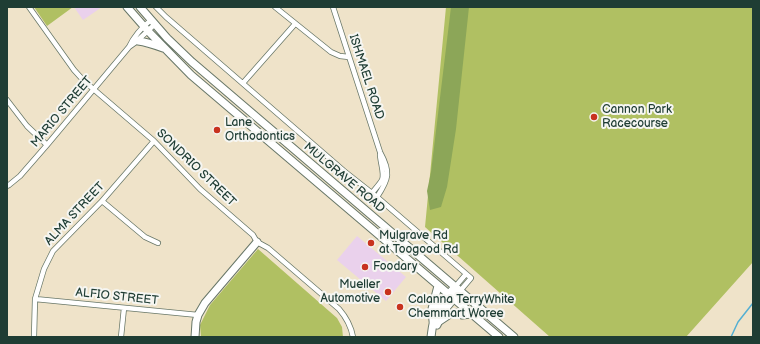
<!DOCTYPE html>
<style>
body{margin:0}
#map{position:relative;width:760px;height:344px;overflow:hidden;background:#efe3c9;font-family:"Balsamiq Sans",sans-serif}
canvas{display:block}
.frame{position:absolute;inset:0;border:8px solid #1f3d34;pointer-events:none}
</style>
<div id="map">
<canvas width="760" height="344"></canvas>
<div class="frame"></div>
</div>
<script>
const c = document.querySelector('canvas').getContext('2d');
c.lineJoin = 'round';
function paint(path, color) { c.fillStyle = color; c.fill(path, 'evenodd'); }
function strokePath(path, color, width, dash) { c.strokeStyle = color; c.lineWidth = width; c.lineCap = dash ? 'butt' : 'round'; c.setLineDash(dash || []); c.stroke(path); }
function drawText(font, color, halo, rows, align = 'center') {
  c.font = font + ' "Balsamiq Sans",sans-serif'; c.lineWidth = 4; c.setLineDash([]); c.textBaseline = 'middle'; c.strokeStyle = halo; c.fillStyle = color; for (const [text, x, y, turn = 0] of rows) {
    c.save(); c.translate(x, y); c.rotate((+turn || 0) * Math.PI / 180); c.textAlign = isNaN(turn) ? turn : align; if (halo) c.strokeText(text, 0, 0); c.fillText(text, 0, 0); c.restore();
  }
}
paint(new Path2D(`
 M74 7H102L83 20Z
 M357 236 406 277 386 301 337 260Z`), '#ead1ec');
paint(new Path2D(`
 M34 7H73L47 26Z
 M446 7H753V262L686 337H550L425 227Z
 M258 249 337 318 342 327 343 337H201L200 325 210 305Z`), '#b0c062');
paint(new Path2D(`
 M451 7H469L456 129 447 187 441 207 430 210 427 191 431 172Z`), '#8ca658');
strokePath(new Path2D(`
 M731 337 738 322 753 303`), '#54afd2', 1.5);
const street = new Path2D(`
 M29 7 74 70 84 81 154 141 200 189 253 235 257 242 268 248 339 309C346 317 351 326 353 337
 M156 7 166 17 344 171 377 197 471 278 460 291
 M275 7 331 52 340 56 349 57
 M333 7 380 152C391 172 389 179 377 197
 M129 47 136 42 155 24
 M243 83 295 24
 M7 100 27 126 47 145
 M7 186 9 185 20 176 47 145 129 47C134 36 141 28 151 20
 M372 193C375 189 379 185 382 180 385 174 380 162 380 154
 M102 201 145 237 158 243
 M455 287 466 274
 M35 299 198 315
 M34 337 35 299 44 269 53 251 102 201 154 141
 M121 337 124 308`);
const secondary = new Path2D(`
 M437 325 442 313 460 291
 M195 337 196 322 198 315 205 303 257 242
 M431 337C434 311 437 306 455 287`);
const primary = new Path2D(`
 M127 7 148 31 191 75 499 337
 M140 7 167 38 192 62 514 337
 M138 41C147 42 155 45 163 48
 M433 321 432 309 438 286
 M438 322 450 314 457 313 462 315 471 314`);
strokePath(street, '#687768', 6);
strokePath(secondary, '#687768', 9);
strokePath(primary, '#687768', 9);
strokePath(street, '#fff', 4.5);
strokePath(secondary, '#fff', 7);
strokePath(primary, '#fff', 7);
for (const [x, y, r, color] of [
 [594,117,4,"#c8321e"],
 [217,130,4,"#c8321e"],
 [371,243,4,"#c8321e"],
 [365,267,4,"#c8321e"],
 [388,292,4,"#c8321e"],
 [400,307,4,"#c8321e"]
]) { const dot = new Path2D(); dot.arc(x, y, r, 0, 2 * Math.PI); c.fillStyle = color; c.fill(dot); strokePath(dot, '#f6f6f2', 1.5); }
drawText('12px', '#1f3d34', '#f6f6f2', [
 ["ISHMAEL ROAD",366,77,72],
 ["MARIO STREET",62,112,-50],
 ["SONDRIO STREET",196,168,44],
 ["MULGRAVE ROAD",344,178,40],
 ["ALMA STREET",75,214,-47],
 ["ALFIO STREET",117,297,6]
]);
drawText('12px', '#1f3d34', '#f6f6f2', [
 ["Cannon Park",602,110],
 ["Racecourse",602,124],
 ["Lane",225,123],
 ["Orthodontics",225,137],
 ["Mulgrave Rd",379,236],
 ["at Toogood Rd",379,250],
 ["Foodary",373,267],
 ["Mueller",380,285,"right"],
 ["Automotive",380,299,"right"],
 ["Calanna TerryWhite",408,300],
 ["Chemmart Woree",408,314]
], 'left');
</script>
